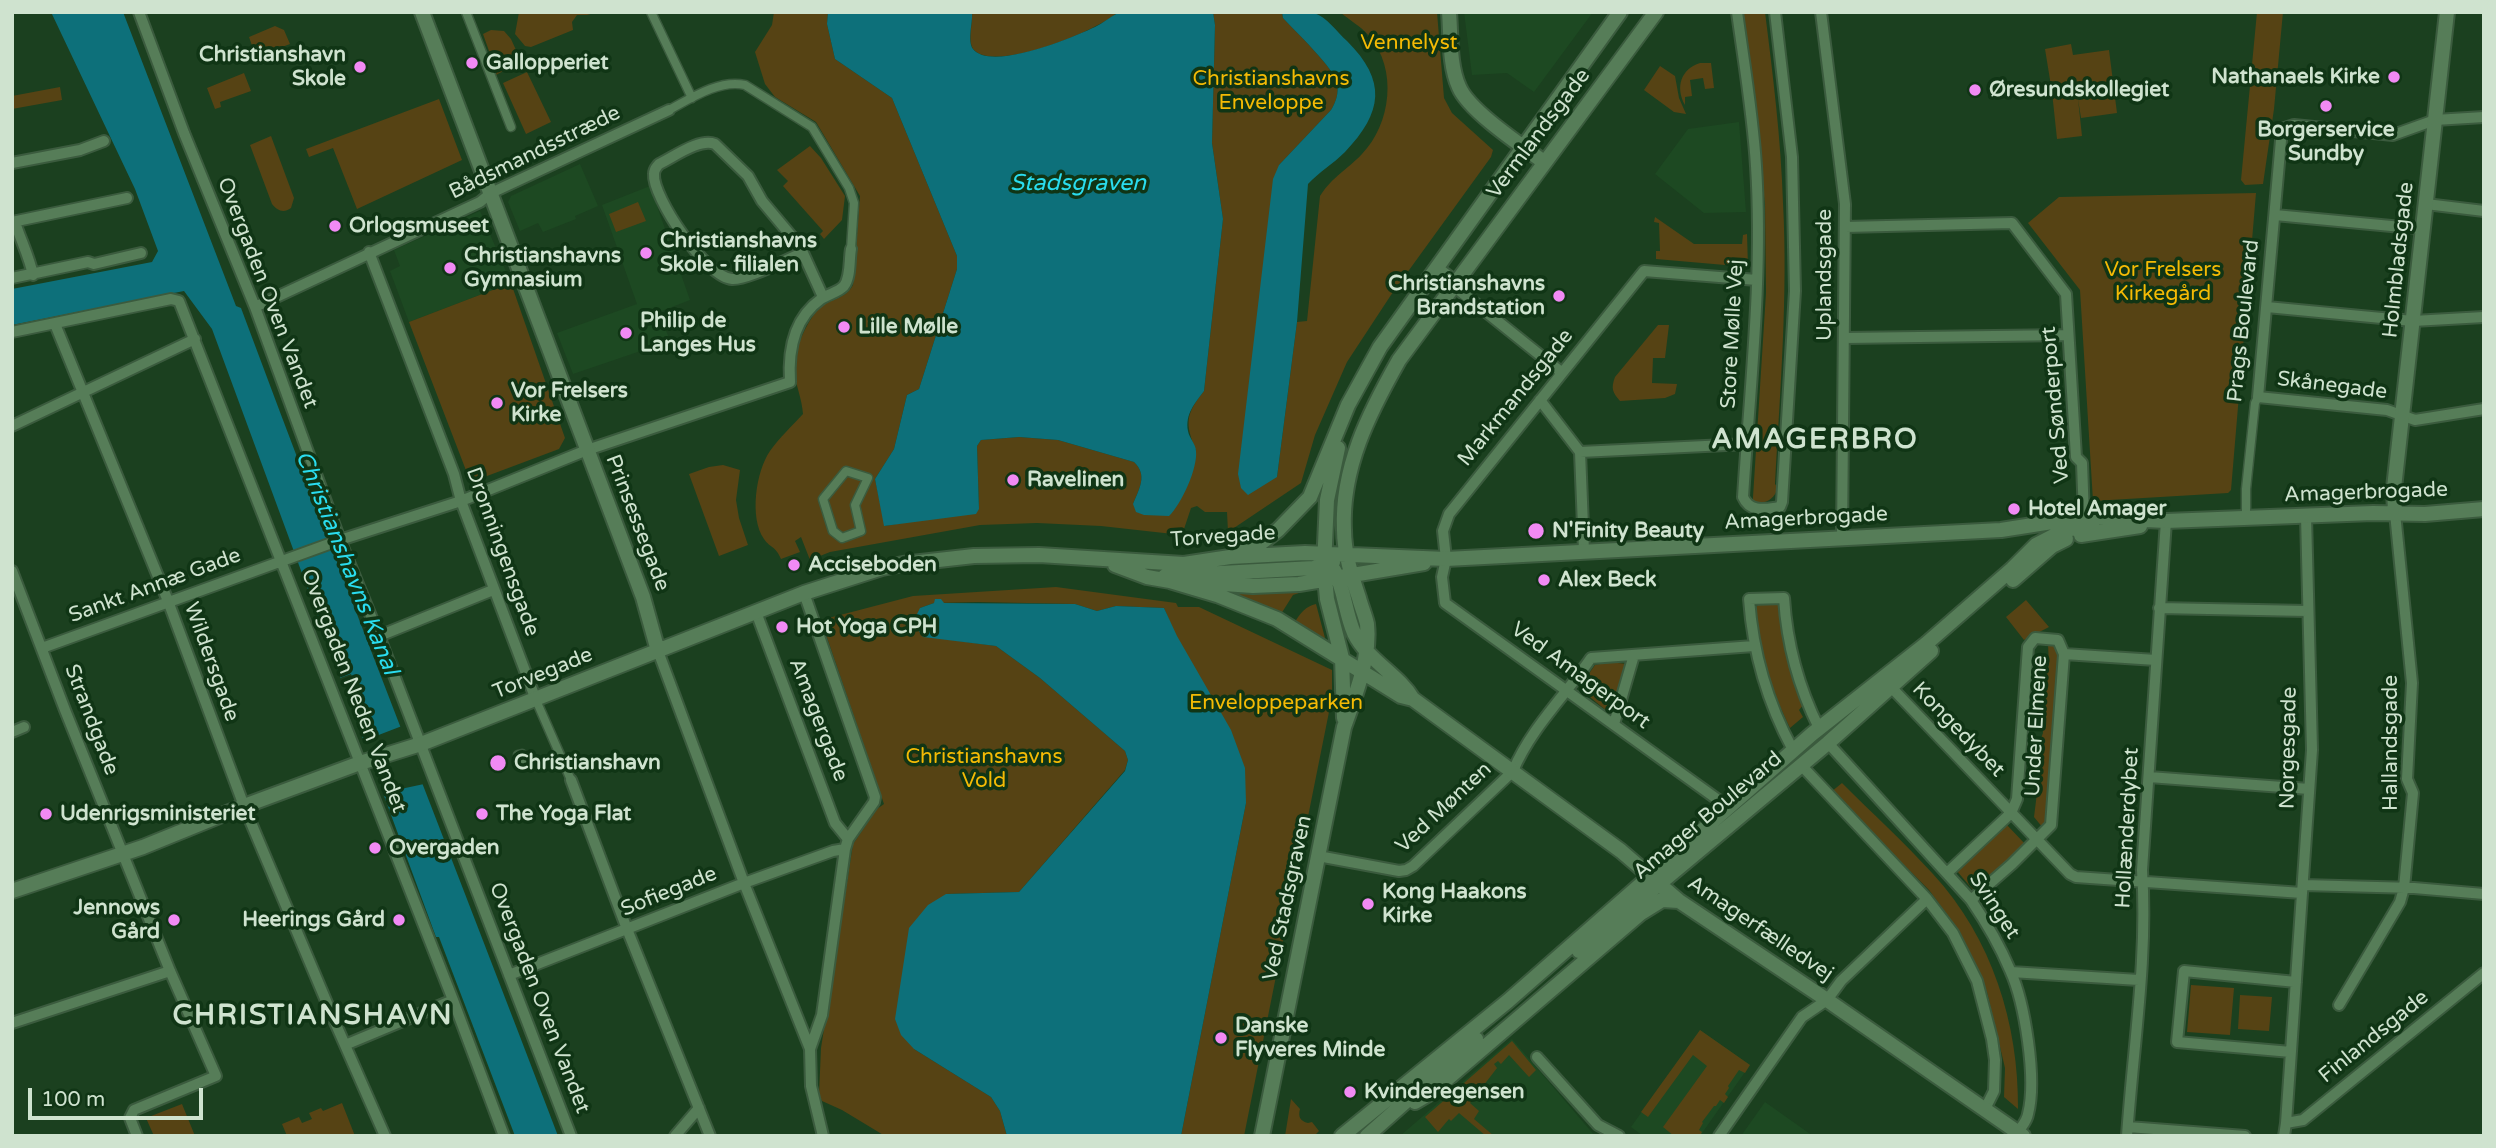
<!DOCTYPE html>
<meta charset="utf-8">
<style>
body{margin:0}
#map{position:relative;width:2496px;height:1148px;overflow:hidden;background:#1b401f;font-family:"Varela Round",sans-serif}
canvas{display:block}
.frame{position:absolute;inset:0;border:14px solid #cfe3cf;pointer-events:none}
.scale{position:absolute;left:28px;top:1088px;width:175px;height:32px;box-sizing:border-box;border:4px solid #cfe3cf;border-top:0;padding-left:9px;font-size:21px;line-height:24px;white-space:nowrap;color:#cfe3cf;-webkit-text-stroke:5px #103515;paint-order:stroke}
</style>
<div id="map">
<canvas width="2496" height="1148"></canvas>
<div class="frame"></div>
<div class="scale">100 m</div>
</div>
<script>
const c = document.querySelector('canvas').getContext('2d');
c.lineJoin = 'round';
function paint(path, color) { c.fillStyle = color; c.fill(path, 'evenodd'); }
function strokePath(path, color, width, dash) { c.strokeStyle = color; c.lineWidth = width; c.lineCap = dash ? 'butt' : 'round'; c.setLineDash(dash || []); c.stroke(path); }
function drawText(font, color, halo, rows, align = 'center') {
  c.font = font + ' "Varela Round",sans-serif'; c.lineWidth = 7; c.setLineDash([]); c.textBaseline = 'middle'; c.strokeStyle = halo; c.fillStyle = color; for (const [text, x, y, turn = 0] of rows) {
    c.save(); c.translate(x, y); c.rotate((+turn || 0) * Math.PI / 180); c.textAlign = isNaN(turn) ? turn : align; if (halo) c.strokeText(text, 0, 0); c.fillText(text, 0, 0); c.restore();
  }
}
paint(new Path2D(`
 M1464 12H1593L1534 92 1507 73 1472 75Z
 M1739 122 1746 212 1704 213 1655 174 1688 129Z
 M580 164 598 206 575 216 576 219 543 232 538 223 520 231 508 202 511 196Z
 M650 186 690 300 659 312 670 341 573 374 557 333 637 304 602 205Z
 M480 211 511 283 409 322 390 271 400 266 394 250Z
 M1700 1030 1750 1065 1700 1136H1643L1631 1127Z
 M1512 1039 1595 1136H1400Z
 M1765 1102 1813 1136H1741Z`), '#1d4922');
paint(new Path2D(`
 M519 12H597L587 15H577L572 22 573 30 531 47 525 46 515 34Z
 M774 12H828L827 24 835 59 892 98 957 256V269L919 389 907 395 894 449 875 479 885 526 979 509 977 446 981 440 1019 437 1058 440 1134 462C1148 475 1139 489 1133 504L1196 451C1185 423 1185 415 1204 391L1223 219 1212 143 1215 25 1213 12H1282L1283 18C1295 31 1335 69 1337 83 1339 93 1336 102 1331 110L1279 165 1277 477 1297 322 1307 321 1320 196C1333 176 1347 170 1362 154 1391 124 1398 69 1369 36 1362 27 1349 20 1340 12H1437L1444 98 1452 113 1493 150 1491 157 1391 295 1347 362 1315 435 1301 483 1228 532 1227 512H1205L1197 506 1191 508 1182 535 1101 526 1037 523 980 525 830 552 810 560 801 537 795 541 800 552 781 559C775 545 771 549 764 539 749 518 756 471 770 451 779 438 792 426 803 414 802 399 796 386 794 371 792 353 808 317 822 306 834 298 846 298 853 285L860 196 816 122 775 97 765 84 755 52 772 25Z
 M972 12H1118C1099 30 996 73 974 50 967 42 973 23 972 12Z
 M1742 12H1765C1773 76 1781 139 1783 203 1788 296 1780 391 1775 484L1778 488C1774 499 1765 506 1753 501V497L1766 293 1765 204Z
 M2257 12H2283L2274 109 2263 184 2245 185 2241 180Z
 M275 26 284 30 290 44 256 57 249 37Z
 M491 30 504 31 511 39 516 50 507 69 496 75 499 61 489 51 483 34Z
 M2071 44 2073 55 2109 50 2117 113 2081 118 2078 99 2082 136 2057 139 2052 92 2045 49Z
 M1700 63H1711L1714 88 1705 89 1703 78 1690 80 1692 96 1685 97V105C1675 87 1681 69 1700 63Z
 M1660 66 1675 76 1679 98 1686 114 1674 112 1644 90Z
 M527 72 551 122 526 134 503 83Z
 M244 73 251 91 220 102 221 107 215 109 207 88Z
 M60 87 62 100 12 109V96Z
 M439 99 462 160 357 209 333 148 309 157 306 149Z
 M271 136 294 198 291 208C283 214 277 210 272 204L250 145Z
 M810 146 821 158 845 196 842 220 824 239 820 234 823 231 783 186 788 181 777 170Z
 M2256 193 2231 490 2228 493 2093 501 2080 290 2028 223 2059 197Z
 M638 202 646 221 616 232 609 214Z
 M1655 217 1694 244H1742L1743 235 1747 234 1748 267 1656 259V251H1660L1659 223 1654 222Z
 M511 283 565 438 559 449 479 479 467 473 409 322Z
 M1658 325H1669L1665 358H1653L1652 383 1677 384 1675 394 1665 398 1620 401C1612 392 1611 388 1615 377Z
 M723 465 740 470 736 500 739 518 748 545 719 556 689 474 709 467Z
 M1056 587 1176 603 1178 607H1199L1332 670V697L1244 1136H1181L1246 803 1164 608 1116 606 1097 611 1075 604 978 602 934 603 920 608 923 636 996 646 1040 678 1125 751 1128 760 1125 770 1019 892 946 894 914 1049 991 1097 1000 1111 1007 1136H885L842 1110 822 1101 819 1095 821 1048 853 844 877 809 884 804 821 620 913 596Z
 M1302 587V592L1293 595 1281 614 1231 593Z
 M2026 600 2049 627 2024 640 2006 617Z
 M1775 603 1779 605 1789 664 1804 704 1799 710 1803 717 1790 728C1770 686 1760 653 1756 607L1759 604Z
 M1316 604 1325 638 1323 639 1295 622C1300 613 1306 606 1316 604Z
 M2048 644 2057 646 2060 651 2047 825 2043 828 2034 817 2038 785 2034 764 2035 754 2043 733 2040 708 2043 683 2049 665Z
 M1609 662 1627 664 1614 709 1608 712 1579 688 1595 665Z
 M1842 783C1872 813 1904 842 1933 874 1992 938 2019 1024 2018 1109L2004 1097 2005 1068 1987 992 1960 932 1929 890 1831 792Z
 M2007 825 2025 844 1974 891 1956 870Z
 M2191 985 2234 988 2230 1035 2187 1032Z
 M2240 995 2272 997 2269 1031 2238 1029Z
 M1700 1030 1750 1065 1745 1073 1739 1070 1728 1086 1729 1088 1725 1094 1728 1097 1724 1103 1720 1100 1716 1106H1714L1702 1122 1703 1123 1699 1130 1702 1132 1700 1136H1674L1663 1127 1707 1066 1693 1055 1648 1117 1641 1112Z
 M1512 1041 1536 1070 1529 1077 1509 1055 1501 1064 1498 1061 1494 1064 1497 1068 1470 1103 1479 1111 1474 1119 1494 1136H1486L1459 1113 1451 1121 1449 1119 1438 1132 1425 1117Z
 M1291 1099 1300 1109C1298 1117 1300 1121 1308 1123L1312 1122 1319 1131 1314 1136H1285Z
 M342 1103 355 1136H287L282 1124 299 1117 302 1123 312 1119 309 1113 321 1108 323 1111Z
 M182 1104 195 1136H154L146 1118Z`), '#564314');
paint(new Path2D(`
 M51 12H123L236 306 241 308C344 585 453 860 558 1136H515L439 937H436L212 329 184 291 12 325V289L152 262 158 251 135 189Z
 M828 12H972C973 22 967 41 973 49 991 72 1074 37 1095 27 1103 23 1110 17 1118 13 1127 9 1198 12 1213 12L1215 25 1212 143 1223 219 1204 391C1195 403 1185 414 1188 431 1189 438 1196 444 1196 451 1198 468 1181 505 1169 516L1144 515 1136 512 1133 504C1139 489 1148 475 1134 462L1058 440 1019 437 981 440 977 446 979 509 976 514 884 526 875 479 894 449 907 395 919 389 957 269V256L892 98 835 59 827 24Z
 M1282 12C1291 12 1305 10 1314 13 1327 17 1337 32 1347 41 1387 81 1383 112 1345 152 1333 164 1319 172 1308 184L1297 322 1277 477 1248 495 1241 488 1238 474 1273 179 1279 165 1331 110C1336 102 1339 93 1337 83 1335 69 1295 31 1283 18Z
 M935 599H941L944 603 1075 604 1097 611 1116 606 1164 608 1177 636 1231 730 1245 768 1246 803 1181 1136H1007L1000 1111 991 1097 914 1049 901 1035 895 1019 909 928 928 905 946 894 1019 892 1125 771 1128 760 1125 751 1040 678 996 646 923 637 913 622 920 608 934 603Z`), '#0d707a');
paint(new Path2D(`
 M351 674 363 706 361 707 368 727 364 735H361L340 678Z
 M402 726 424 784 382 793 363 741Z`), '#1b401f');
const pedestrian = new Path2D(`
 M466 12 511 127
 M651 12 692 98
 M669 110C691 98 720 79 745 85L812 127 849 188 854 203 851 249
 M846 471 868 478 855 505 861 531 842 538 833 531 823 499Z
 M2246 518V489L2255 403 2258 397
 M536 700 571 780
 M522 754 523 761 520 762 518 755Z
 M496 759H499L500 766H497Z`);
const minor = new Path2D(`
 M139 12 184 133 255 307 340 540 379 636 571 1136
 M1737 12C1744 63 1753 115 1756 166 1763 276 1750 387 1743 497 1750 513 1765 509 1780 507L1782 502 1795 291 1792 157 1775 12
 M1821 12 1845 204 1842 539
 M2484 117 2435 120 2393 135 2294 125 2282 129 2258 397 2387 410 2415 420 2484 409
 M12 163 80 150 104 141
 M2426 204 2484 211
 M2275 215 2423 229
 M12 222 127 198
 M15 222C21 241 29 256 33 275
 M1845 227 2012 223 2066 294 2076 457 2082 463 2084 517
 M369 252 454 474 461 501 536 700
 M803 253C787 259 747 280 732 279 707 278 652 197 654 174 654 169 656 168 659 164 674 157 699 138 715 144L748 176 762 201 793 238 803 253 823 297
 M1438 268 1457 282 1460 291 1561 372
 M12 278 88 262 94 264 141 253
 M255 307 480 202 491 193 669 110
 M2267 307 2413 321 2484 317
 M55 324 168 601 244 806 332 1015
 M12 332 171 299 179 301 453 1000 504 1136
 M1845 338 2068 335
 M1540 400 1580 452 1584 551
 M12 426 195 339
 M1580 452 1747 444
 M12 571 65 710 170 971 216 1076 134 1110 130 1118 137 1136
 M804 593 875 797 874 802 848 839 845 849 822 1015 810 1049 811 1086 823 1136
 M2159 608 2307 611
 M756 612 835 823 848 839
 M379 636 493 590
 M42 648 340 540 461 501 587 450 790 382C788 351 794 318 821 299 828 294 839 292 844 286 851 277 849 259 851 249
 M658 651 744 883 810 1049
 M2064 654 2156 660
 M1890 686 2070 874 2076 877 2302 893
 M1614 724 1634 655
 M12 732 24 727
 M1828 743 1971 900C1986 922 2000 946 2010 970 2025 1003 2037 1079 2028 1114 2027 1121 2022 1126 2018 1132
 M1793 750C1767 702 1753 654 1749 599L1784 598C1787 645 1798 686 1819 728
 M1801 765 1927 899 1953 933 1977 981 1992 1039 1995 1060 1994 1091 1985 1109
 M2149 777 2309 789
 M571 780 627 929 710 1136
 M1728 807 1445 603 1442 577 1446 559 1443 531 1449 514 1644 271 1757 280
 M1318 856 1399 871 1406 870 1413 866 1513 771C1531 728 1565 696 1591 658L1754 646
 M1947 873 2011 813 2017 799 2028 647 2035 638 2058 640 2064 654 2051 825 2012 864 1971 900
 M2303 885 2414 888 2484 894
 M2011 972 2139 980
 M509 975 744 883 833 851 845 849
 M2339 1005 2400 902 2404 888 2413 793 2407 779 2412 683 2395 513
 M334 1020 385 1136
 M12 1023 170 971
 M345 1045 453 1000
 M2291 1052 2177 1042 2184 971 2296 982
 M1537 1057 1598 1125 1619 1136
 M2286 1123 2303 1120 2484 973
 M2128 1127 2245 1136
 M675 1136 699 1108
 M1719 1136 1802 1017 1827 1000 1841 981 1927 899
 M2127 1136C2133 1048 2148 958 2142 870L2166 521
 M2284 1136 2286 1123 2312 750 2306 516`);
const tertiary = new Path2D(`
 M422 12 643 597 658 651
 M1449 12C1451 36 1449 65 1459 87 1469 111 1522 146 1544 162
 M1338 448 1327 500 1324 566 1327 599 1342 658 1344 718
 M2395 513 2394 488 2447 12
 M2081 535 2140 526
 M1238 554 1261 543 1278 530 1310 497 1348 405 1380 347 1620 12
 M1115 565 1147 577 1170 581 1217 595 1277 619 1401 696 1413 699 1621 851 1679 901 1827 1000 2023 1136
 M1334 570C1345 590 1345 613 1354 633 1368 661 1398 674 1413 699
 M1165 576 1314 568 1333 562
 M2013 580 2052 546 2066 539
 M1194 582 1253 586 1299 584 1424 563
 M12 891 143 847 244 806 360 763 421 744 804 593 882 568 903 564 974 556 1039 555 1184 564 1230 557 1305 553 1446 559 2001 530 2084 517 2166 521 2373 513 2425 514 2484 509
 M1579 951 1828 743 1931 651
 M1415 1102 1432 1092 1641 913 1662 900 1679 901
 M1262 1136 1344 727C1355 697 1371 656 1367 624 1365 615 1361 606 1359 598 1352 577 1344 553 1344 530 1341 468 1369 413 1399 360L1656 12
 M1342 1136 1508 1001 1812 734 1926 644 2012 569 2036 545 2065 530 2092 525
 M1367 1136 1476 1039`);
strokePath(pedestrian, '#3b5b3e', 11);
strokePath(minor, '#3b5b3e', 14);
strokePath(tertiary, '#3b5b3e', 18);
strokePath(pedestrian, '#567d58', 8);
strokePath(minor, '#567d58', 10);
strokePath(tertiary, '#567d58', 14);
for (const [x, y, r, color] of [
 [472,63,7,"#f18af4"],
 [360,67,7,"#f18af4"],
 [2394,77,7,"#f18af4"],
 [1975,90,7,"#f18af4"],
 [2326,106,7,"#f18af4"],
 [335,226,7,"#f18af4"],
 [646,253,7,"#f18af4"],
 [450,268,7,"#f18af4"],
 [1559,296,7,"#f18af4"],
 [844,327,7,"#f18af4"],
 [626,333,7,"#f18af4"],
 [497,403,7,"#f18af4"],
 [1013,480,7,"#f18af4"],
 [2014,509,7,"#f18af4"],
 [1536,531,9,"#f18af4"],
 [794,565,7,"#f18af4"],
 [1544,580,7,"#f18af4"],
 [782,627,7,"#f18af4"],
 [498,763,9,"#f18af4"],
 [46,814,7,"#f18af4"],
 [482,814,7,"#f18af4"],
 [375,848,7,"#f18af4"],
 [1368,904,7,"#f18af4"],
 [174,920,7,"#f18af4"],
 [399,920,7,"#f18af4"],
 [1221,1038,7,"#f18af4"],
 [1350,1092,7,"#f18af4"]
]) { const dot = new Path2D(); dot.arc(x, y, r, 0, 2 * Math.PI); c.fillStyle = color; c.fill(dot); strokePath(dot, '#103515', 2.5); }
drawText('21px', '#f4ba05', '#103515', [
 ["Vennelyst",1409,43],
 ["Christianshavns",1271,79],
 ["Enveloppe",1271,103],
 ["Vor Frelsers",2163,270],
 ["Kirkegård",2163,294],
 ["Enveloppeparken",1276,703],
 ["Christianshavns",984,757],
 ["Vold",984,781]
]);
drawText('bold 21px', '#cfe3cf', '#103515', [
 ["Christianshavn",346,55,"right"],
 ["Skole",346,79,"right"],
 ["Gallopperiet",486,63],
 ["Nathanaels Kirke",2380,77,"right"],
 ["Øresundskollegiet",1989,90],
 ["Borgerservice",2326,130,"center"],
 ["Sundby",2326,154,"center"],
 ["Orlogsmuseet",349,226],
 ["Christianshavns",660,241],
 ["Skole - filialen",660,265],
 ["Christianshavns",464,256],
 ["Gymnasium",464,280],
 ["Christianshavns",1545,284,"right"],
 ["Brandstation",1545,308,"right"],
 ["Philip de",640,321],
 ["Langes Hus",640,345],
 ["Lille Mølle",858,327],
 ["Vor Frelsers",511,391],
 ["Kirke",511,415],
 ["Ravelinen",1027,480],
 ["Hotel Amager",2028,509],
 ["N'Finity Beauty",1552,531],
 ["Acciseboden",808,565],
 ["Alex Beck",1558,580],
 ["Hot Yoga CPH",796,627],
 ["Christianshavn",514,763],
 ["Udenrigsministeriet",60,814],
 ["The Yoga Flat",496,814],
 ["Overgaden",389,848],
 ["Kong Haakons",1382,892],
 ["Kirke",1382,916],
 ["Jennows",160,908,"right"],
 ["Gård",160,932,"right"],
 ["Heerings Gård",385,920,"right"],
 ["Danske",1235,1026],
 ["Flyveres Minde",1235,1050],
 ["Kvinderegensen",1364,1092]
], 'left');
drawText('21px', '#cfe3cf', '#103515', [
 ["Vermlandsgade",1539,134,-53],
 ["Bådsmandsstræde",535,153,-26],
 ["Holmbladsgade",2399,260,-84],
 ["Uplandsgade",1825,275,-90],
 ["Overgaden Oven Vandet",267,293,69],
 ["Prags Boulevard",2244,321,-84],
 ["Store Mølle Vej",1733,334,-87],
 ["Skånegade",2332,386,7],
 ["Markmandsgade",1516,398,-51],
 ["Ved Sønderport",2056,405,-95],
 ["Amagerbrogade",2366,493,-2],
 ["Amagerbrogade",1806,519,-3],
 ["Prinsessegade",637,523,69],
 ["Torvegade",1223,537,-4],
 ["Dronningensgade",502,552,70],
 ["Sankt Annæ Gade",155,586,-20],
 ["Wildersgade",211,662,70],
 ["Torvegade",543,674,-22],
 ["Ved Amagerport",1580,676,36],
 ["Overgaden Neden Vandet",353,691,69],
 ["Strandgade",91,720,69],
 ["Amagergade",818,720,69],
 ["Under Elmene",2037,726,-87],
 ["Kongedybet",1958,730,46],
 ["Hallandsgade",2391,743,-90],
 ["Norgesgade",2289,748,-89],
 ["Ved Mønten",1444,808,-43],
 ["Amager Boulevard",1708,816,-40],
 ["Hollænderdybet",2128,828,-87],
 ["Sofiegade",669,892,-22],
 ["Ved Stadsgraven",1288,898,-78],
 ["Svinget",1994,906,57],
 ["Amagerfælledvej",1760,929,34],
 ["Overgaden Oven Vandet",539,998,69],
 ["Finlandsgade",2374,1037,-39]
]);
drawText('italic 23px', '#2adcee', '#103515', [
 ["Stadsgraven",1078,184],
 ["Christianshavns Kanal",346,563,68]
]);
c.letterSpacing = '2px';
drawText('bold 28px', '#cfe3cf', '#103515', [
 ["AMAGERBRO",1815,441],
 ["CHRISTIANSHAVN",313,1017]
]);
c.letterSpacing = '0px';
</script>
